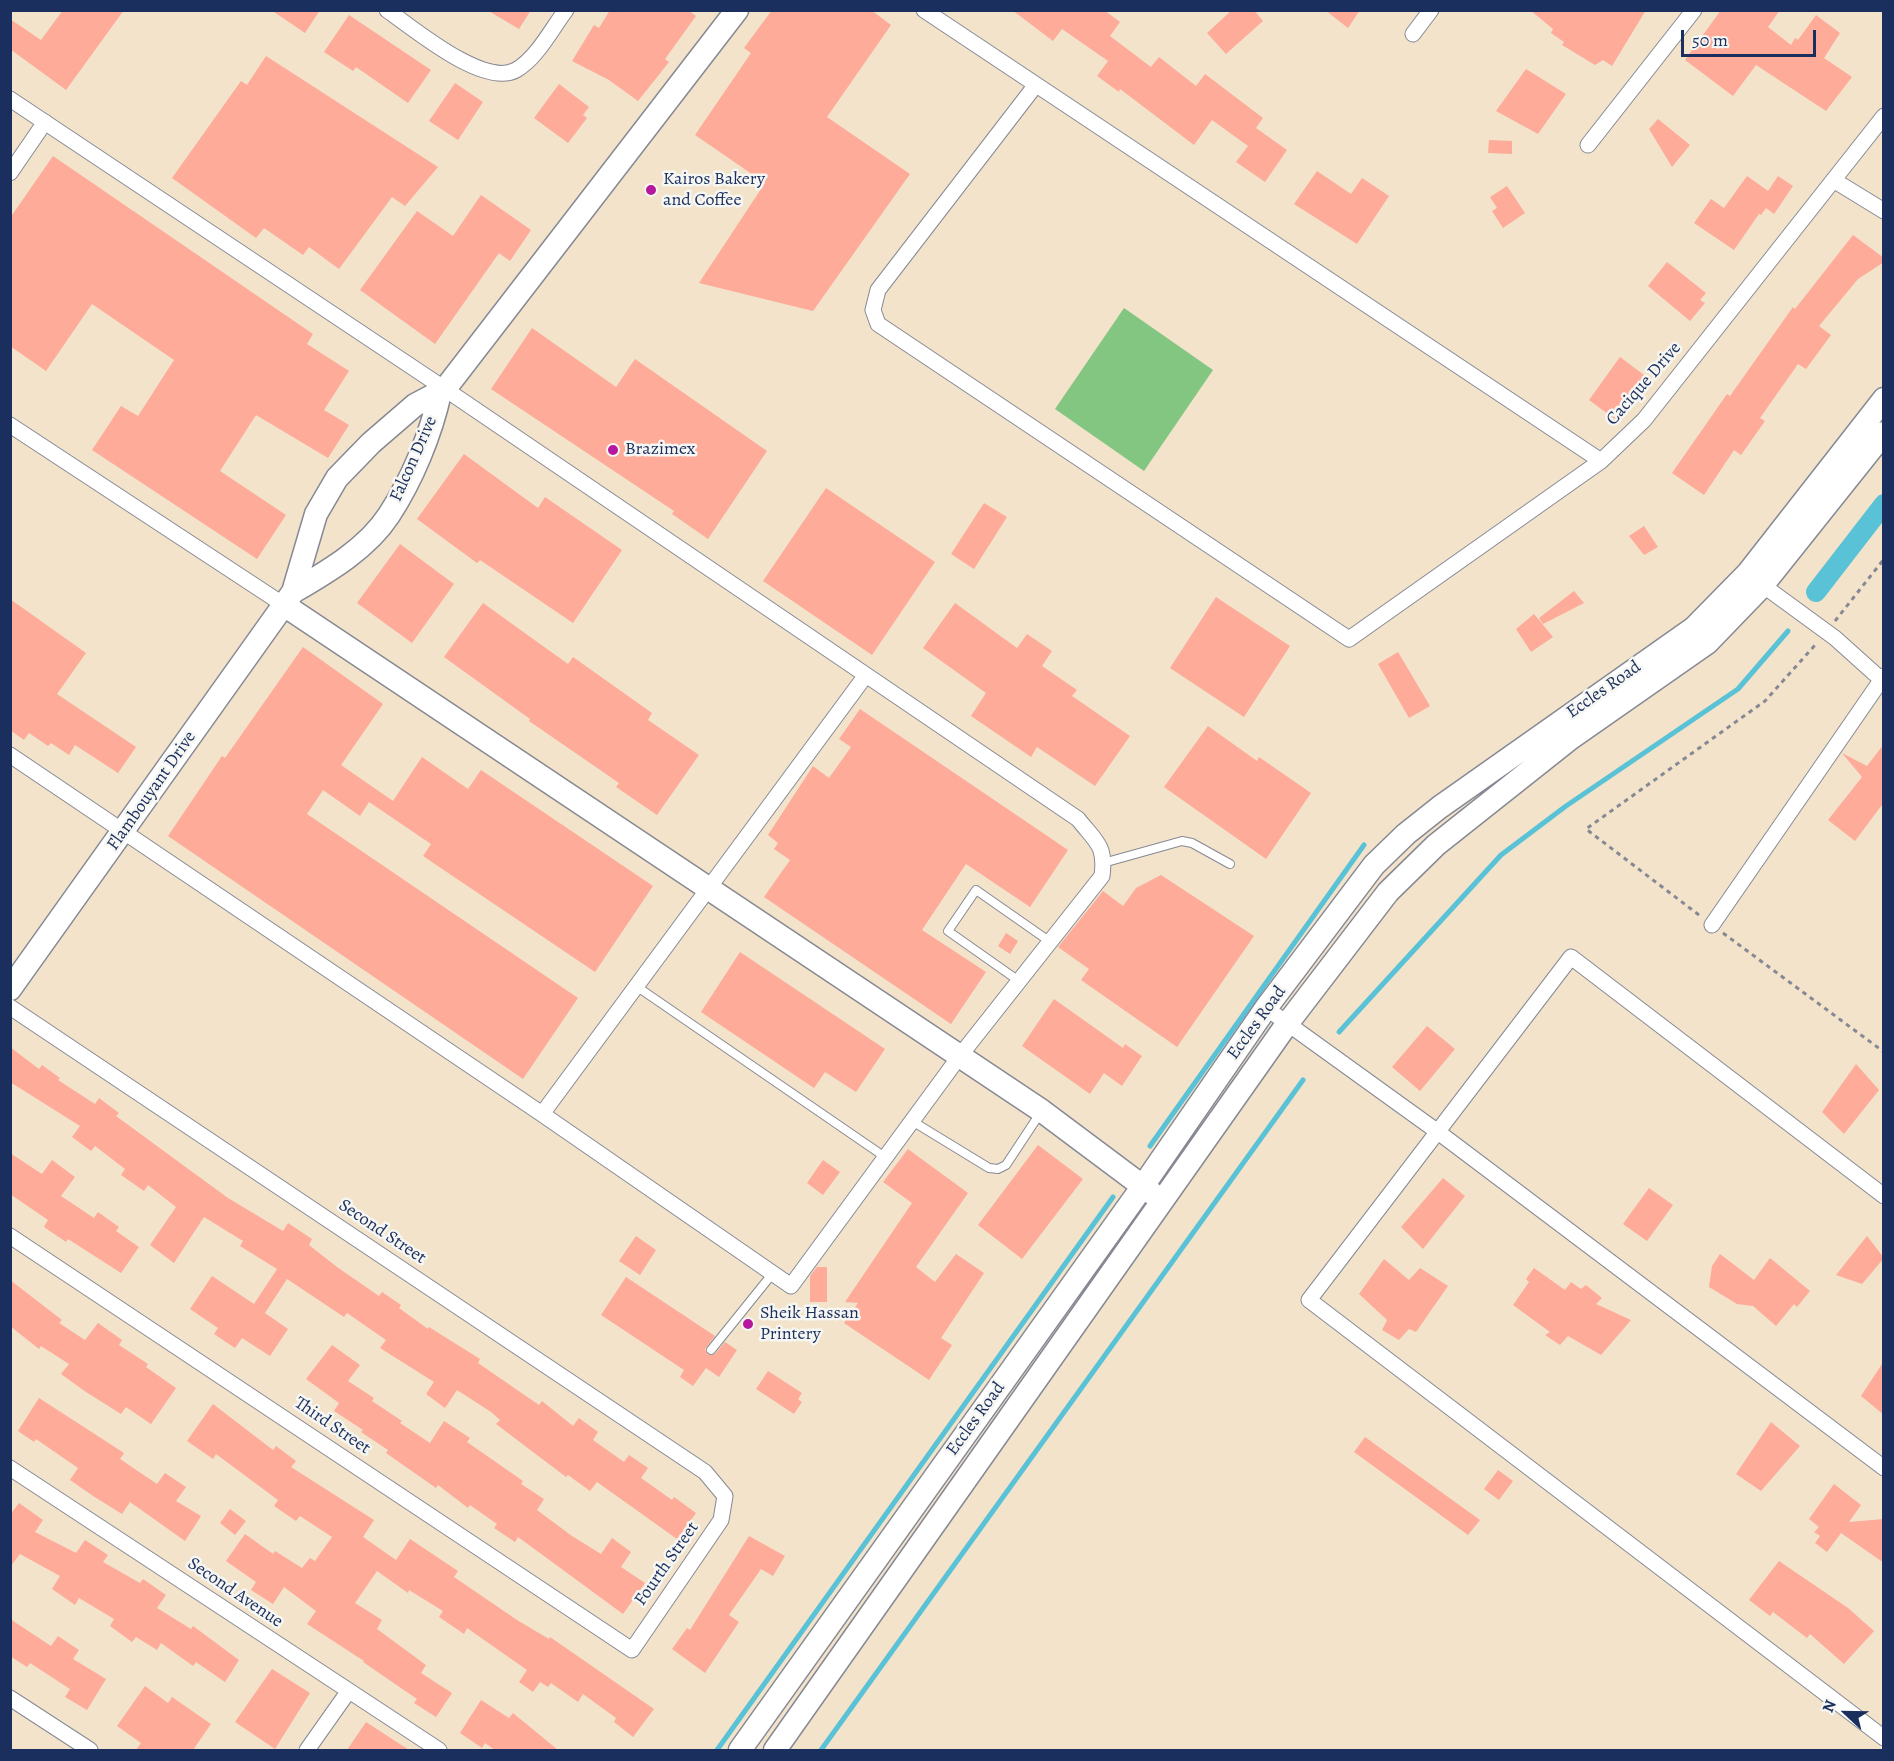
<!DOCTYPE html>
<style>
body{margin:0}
#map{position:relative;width:1894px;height:1761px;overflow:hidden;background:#f2e3ca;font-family:Alegreya,serif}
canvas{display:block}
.frame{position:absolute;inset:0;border:12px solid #1b2f5e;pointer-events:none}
.north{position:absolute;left:1816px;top:1683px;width:60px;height:60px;-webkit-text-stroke:4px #f6f6f2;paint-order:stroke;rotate:292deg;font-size:16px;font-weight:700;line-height:24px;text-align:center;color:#1b2f5e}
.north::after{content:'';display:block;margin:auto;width:21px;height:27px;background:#1b2f5e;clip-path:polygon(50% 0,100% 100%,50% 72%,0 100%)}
.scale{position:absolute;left:1681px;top:30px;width:135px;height:27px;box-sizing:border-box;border:3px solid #1b2f5e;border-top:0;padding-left:8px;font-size:18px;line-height:21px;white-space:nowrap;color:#1b2f5e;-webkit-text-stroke:4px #f6f6f2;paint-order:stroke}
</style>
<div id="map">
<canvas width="1894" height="1761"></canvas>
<div class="frame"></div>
<div class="north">N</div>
<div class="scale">50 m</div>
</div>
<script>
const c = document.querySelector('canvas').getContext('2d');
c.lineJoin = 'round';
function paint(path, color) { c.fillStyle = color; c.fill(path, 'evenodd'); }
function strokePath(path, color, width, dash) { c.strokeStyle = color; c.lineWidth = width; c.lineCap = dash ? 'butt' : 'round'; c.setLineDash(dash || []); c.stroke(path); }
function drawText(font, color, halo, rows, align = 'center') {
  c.font = font + ' Alegreya,serif'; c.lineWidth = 5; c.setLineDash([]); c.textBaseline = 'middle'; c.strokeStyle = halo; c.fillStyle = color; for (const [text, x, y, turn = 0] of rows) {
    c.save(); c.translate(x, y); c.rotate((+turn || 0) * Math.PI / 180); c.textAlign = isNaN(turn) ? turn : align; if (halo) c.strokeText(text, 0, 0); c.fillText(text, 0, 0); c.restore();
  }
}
paint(new Path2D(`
 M1124 308 1213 370 1144 471 1055 409Z`), '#82c681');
strokePath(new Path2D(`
 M1339 1032 1501 855 1566 806 1738 689 1788 631
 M1150 1146 1364 845
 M717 1750 1113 1197
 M821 1750 1303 1080`), '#5ac2d6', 5);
strokePath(new Path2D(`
 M1816 592 1884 504`), '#5ac2d6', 20);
paint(new Path2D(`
 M63 10H124L66 90 10 49V19L41 40Z
 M271 10H320L305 33Z
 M487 10H531L519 29Z
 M610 10H688L696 16 665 59 669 62 638 101 609 80 572 61 594 25 599 28Z
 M772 10H871L891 25 827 117 910 174 813 311 699 283 765 183 695 135 751 53 744 48Z
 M1012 10H1104L1120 22 1110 36 1151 67 1159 57 1196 86 1205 74 1263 118 1256 128 1287 150 1265 182 1236 162 1248 146 1212 120 1194 145 1120 89 1119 92 1097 76 1108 61 1062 29 1053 41Z
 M1232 10H1254L1263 21 1226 54 1207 33Z
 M1325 10H1360L1348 28Z
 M1530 10H1646L1612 66 1603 60 1595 65 1562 45 1564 42 1551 33 1553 29Z
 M1721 10H1780L1768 27 1791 45 1795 38 1798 40 1816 15 1840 33 1824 58 1852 77 1826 111 1756 65 1733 96 1685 60Z
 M349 15 431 70 408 103 356 67 353 71 324 52Z
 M266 56 438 167 405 206 392 197 339 269 309 247 303 255 264 228 256 238 172 178 241 81 247 85Z
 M1526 69 1566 94 1538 134 1496 111Z
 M455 83 483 102 458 140 429 121Z
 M559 84 589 107 583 115 587 118 568 143 534 118Z
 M1658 119 1690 145 1672 167 1649 129Z
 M1489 140 1512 141V154L1488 153Z
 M53 156 313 334 307 344 349 371 324 410 349 425 328 458 256 415 220 471 286 515 257 559 92 450 121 406 138 416 174 360 92 304 46 371 10 346V218Z
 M1317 171 1351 194 1362 178 1389 196 1357 244 1294 204Z
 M1747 176 1768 191 1778 176 1793 186 1774 214 1766 208 1761 215 1759 214 1734 250 1694 223 1711 199 1724 208Z
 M1507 186 1525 213 1503 228 1492 211 1497 208 1490 197Z
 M481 195 531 230 510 261 499 253 435 344 360 290 417 211 453 236Z
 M1853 235 1884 258V262L1858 279 1819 326 1831 335 1806 369 1798 364 1760 418 1765 421 1741 455 1734 450 1704 495 1672 473 1727 394 1730 396 1793 307 1795 309Z
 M1667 262 1706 293 1700 300 1705 303 1690 321 1648 286Z
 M532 328 616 387 635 359 767 451 708 539 672 514 674 511 491 389Z
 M1620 357 1648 378 1616 420 1589 400Z
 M464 454 538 508 545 497 622 550 573 623 480 560 477 563 417 519Z
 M826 488 935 562 872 655 763 581Z
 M984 503 1007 517 974 569 951 554Z
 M1644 526 1658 547 1644 555 1629 536Z
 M400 544 454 584 412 643 357 603Z
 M1574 591 1584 603 1543 624 1539 618Z
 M1216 597 1290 646 1244 717 1170 668Z
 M10 599 86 653 57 694 136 747 118 773 75 745 69 755 51 743 48 746 29 733 24 740 10 730Z
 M483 603 568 664 573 657 652 713 648 720 699 755 657 815 616 787 619 783 529 721 530 719 444 657Z
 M955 603 1017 648 1027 634 1052 651 1042 666 1077 690 1072 696 1130 736 1095 786 1037 747 1031 757 971 716 986 693 923 648Z
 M1534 614 1553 637 1531 652 1516 629Z
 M303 647 383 704 341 765 393 801 422 757 468 789 481 770 653 886 595 972 423 856 431 844 369 802 360 816 323 790 307 814 578 998 523 1079 168 836 222 756 225 758Z
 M1398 652 1430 706 1409 718 1378 664Z
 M860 709 1068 850 1030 907 966 864 922 930 986 972 951 1024 764 897 790 860 774 849 778 843 768 835 813 766 829 778 851 747 839 739Z
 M1208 726 1257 761 1259 757 1311 793 1266 859 1164 787Z
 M1884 744V802L1855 841 1828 820 1862 777 1842 753 1867 766Z
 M1161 875 1254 936 1177 1047 1081 980 1089 969 1058 947 1103 891 1123 906 1136 888Z
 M1006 933 1018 941 1010 954 998 946Z
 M740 952 885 1049 856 1092 825 1072 814 1088 701 1012Z
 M1054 999 1123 1048 1125 1044 1142 1056 1122 1086 1104 1073 1090 1094 1022 1046Z
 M1427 1026 1455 1049 1420 1091 1392 1067Z
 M10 1047 39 1069 42 1065 60 1078 58 1080 95 1104 99 1098 119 1113 116 1116 228 1198 283 1231 288 1223 312 1239 309 1245 337 1267 379 1296 382 1292 401 1305 399 1308 428 1329 429 1327 480 1359 478 1363 539 1405 542 1401 573 1426 579 1418 598 1432 593 1440 624 1462 629 1455 648 1468 641 1478 672 1500 674 1497 696 1513 677 1539 597 1482 590 1491 568 1475 566 1477 496 1424 500 1420 491 1412 457 1390 445 1408 426 1394 434 1382 380 1348 386 1340 347 1313 344 1317 287 1279 265 1313 288 1329 270 1356 242 1338 235 1348 214 1334 218 1328 190 1309 212 1276 254 1304 277 1269 240 1246 243 1241 204 1217 174 1263 150 1245 176 1207 148 1185 144 1191 121 1175 125 1169 95 1146 91 1151 72 1137 80 1126 10 1082Z
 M1856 1064 1879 1090 1844 1134 1822 1112Z
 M1038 1145 1083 1179 1022 1259 978 1225Z
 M908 1149 968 1193 916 1267 935 1282 956 1254 984 1273 941 1338 952 1345 929 1380 844 1323 858 1303 845 1302 912 1203 883 1182Z
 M10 1153 42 1174 52 1160 75 1177 61 1196 94 1218 98 1212 119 1227 116 1231 139 1247 121 1273 68 1239 66 1242 44 1227 48 1220 10 1194Z
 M823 1160 840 1172 823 1195 807 1183Z
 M1443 1178 1465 1196 1423 1249 1401 1227Z
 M1649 1188 1673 1205 1647 1241 1623 1224Z
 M636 1236 656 1250 640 1275 619 1261Z
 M1867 1236 1884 1258 1862 1284 1836 1275Z
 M1720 1254 1754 1280 1770 1258 1810 1291 1797 1307 1794 1304 1776 1326 1753 1306 1737 1304 1709 1287 1712 1266Z
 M1384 1259 1409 1280 1420 1268 1448 1286 1416 1332 1409 1329 1399 1340 1382 1330 1387 1320 1359 1294Z
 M817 1267H827V1302H810V1276Z
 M1534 1268 1565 1290 1571 1282 1581 1289 1586 1285 1602 1298 1596 1304 1631 1320 1601 1355 1568 1336 1560 1345 1545 1335 1550 1332 1513 1305 1529 1282 1526 1279Z
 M626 1277 715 1336 705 1349 708 1355 715 1354 725 1342 737 1350 719 1377 706 1368 693 1386 680 1377 684 1370 601 1315Z
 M10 1280 62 1320 59 1323 85 1340 98 1323 122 1340 119 1345 148 1364 146 1367 176 1388 151 1424 126 1407 121 1414 86 1392 61 1374 69 1364 41 1346 39 1349 10 1326Z
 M332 1345 360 1365 348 1381 374 1398 372 1401 402 1421 400 1423 430 1443 444 1421 470 1438 467 1442 523 1481 521 1484 544 1499 537 1510 572 1536 601 1554 612 1538 631 1552 621 1567 645 1583 623 1614 518 1537 515 1542 494 1528 497 1524 470 1505 468 1508 438 1485 436 1488 386 1453 388 1450 361 1432 363 1430 334 1411 339 1403 306 1379Z
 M1884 1361V1415L1861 1396Z
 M768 1371 802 1393 798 1399 802 1402 794 1414 756 1389Z
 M39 1398 124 1453 120 1459 157 1484 165 1473 186 1487 176 1501 201 1516 185 1541 130 1502 122 1514 93 1496 70 1480 78 1468 36 1439 34 1442 18 1431Z
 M213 1404 273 1450 276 1446 296 1461 291 1467 374 1520 363 1537 396 1560 410 1539 458 1571 454 1577 517 1620 549 1639 550 1637 654 1709 633 1737 614 1722 616 1718 583 1694 578 1702 551 1683 548 1687 540 1682 533 1692 519 1682 527 1670 467 1628 464 1634 439 1617 443 1611 409 1590 408 1593 377 1571 355 1603 382 1620 377 1629 426 1665 421 1673 452 1693 436 1717 414 1703 417 1699 363 1662 364 1661 307 1624 316 1611 284 1587 273 1604 251 1590 256 1582 226 1561 245 1534 273 1554 275 1551 302 1568 310 1558 315 1561 332 1537 300 1516 296 1521 274 1506 278 1500 216 1454 213 1459 187 1441Z
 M1771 1422 1800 1446 1761 1491 1736 1474Z
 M1365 1437 1480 1520 1468 1535 1354 1452Z
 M1498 1470 1513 1481 1499 1500 1484 1489Z
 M1834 1484 1861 1505 1849 1522 1884 1519V1563L1841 1533 1827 1552 1815 1543 1820 1536 1814 1532 1819 1527 1809 1519Z
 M19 1503 43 1520 35 1532 76 1553 85 1540 108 1555 103 1562 140 1583 143 1579 166 1595 157 1608 191 1629 193 1626 239 1660 225 1682 196 1662 193 1666 161 1643 157 1650 136 1637 132 1642 110 1626 114 1619 79 1598 75 1605 52 1589 60 1576 20 1554 10 1567V1515Z
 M230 1509 246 1521 235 1535 220 1523Z
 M749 1536 785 1556 773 1576 761 1569 729 1615 739 1622 705 1673 672 1649 687 1628 690 1630Z
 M1779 1561 1848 1608 1874 1631 1844 1664 1810 1634 1807 1638 1773 1612 1770 1616 1749 1600Z
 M10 1619 51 1646 58 1636 79 1650 73 1659 106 1679 87 1710 65 1697 70 1689 30 1663 27 1667 10 1656Z
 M272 1669 310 1693 275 1749 235 1722Z
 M145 1686 168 1703 172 1697 211 1724 193 1750H136L141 1743 117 1726Z
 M481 1700 509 1718 513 1713 558 1750H495L485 1743 482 1748 460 1733Z
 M366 1722 409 1750H347Z`), '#feab9a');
const lane = new Path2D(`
 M1103 863 1182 841 1192 843 1230 864
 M1019 981 948 931 976 890 1049 941
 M636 986 885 1157
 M912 1121 989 1168 998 1169 1006 1165 1041 1112
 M711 1350 773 1273`);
const street = new Path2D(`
 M387 10C413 28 484 88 516 70 537 58 551 30 566 10
 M924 10 1601 461
 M1413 34 1431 10
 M1035 86 878 290 873 310 878 324 1349 639 1601 461 1644 420 1884 116
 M10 99 445 389 1078 819C1096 842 1106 845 1102 876L959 1057 791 1286 542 1114 10 755
 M1588 145 1694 10
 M10 173 45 122
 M1835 181 1884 211
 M10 425 284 605
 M1757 581 1835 638 1884 682
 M1712 925 1884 676
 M10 1007 705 1472 725 1496 721 1520 632 1650 10 1236
 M1266 1008 1438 1132 1884 1468
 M542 1114 866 675
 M1884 1196 1571 957 1309 1300 1884 1738
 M10 1468 439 1750
 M10 1698 90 1750
 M307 1750 348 1692`);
const secondary = new Path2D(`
 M293 592C327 572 367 549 389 515 412 480 431 434 440 393
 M284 605 1042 1111 1153 1194
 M10 989 293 592 316 514 337 478 371 443 415 405 445 389 737 10
 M740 1750 1143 1186 1266 1008 1374 865 1406 834 1440 807 1694 628 1748 573 1884 399
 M775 1750 1287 1024 1388 892 1436 845 1571 738 1707 643 1762 586 1884 433`);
strokePath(lane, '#868994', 10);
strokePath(street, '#868994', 17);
strokePath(secondary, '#868994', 25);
strokePath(new Path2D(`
 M1835 621 1884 559
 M1699 915 1586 829 1765 701 1816 644
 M1723 933 1884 1052`), '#868994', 3, [4.5, 4.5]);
strokePath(lane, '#fff', 8);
strokePath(street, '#fff', 15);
strokePath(secondary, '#fff', 22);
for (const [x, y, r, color] of [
 [651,190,6,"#b5179e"],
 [613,450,6,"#b5179e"],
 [748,1324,6,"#b5179e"]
]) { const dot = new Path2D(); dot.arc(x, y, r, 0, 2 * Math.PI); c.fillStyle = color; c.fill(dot); strokePath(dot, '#f6f6f2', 2); }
drawText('18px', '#1b2f5e', '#f6f6f2', [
 ["Kairos Bakery",663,180],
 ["and Coffee",663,201],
 ["Brazimex",625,450],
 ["Sheik Hassan",760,1314],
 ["Printery",760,1335]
], 'left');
drawText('18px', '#1b2f5e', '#f6f6f2', [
 ["Cacique Drive",1644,384,-49],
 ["Falcon Drive",414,459,-66],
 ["Eccles Road",1604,690,-35],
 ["Flambouyant Drive",152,791,-55],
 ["Eccles Road",1257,1023,-54],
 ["Second Street",382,1232,34],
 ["Eccles Road",976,1419,-54],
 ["Third Street",332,1426,34],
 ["Fourth Street",667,1564,-55],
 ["Second Avenue",235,1593,34]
]);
</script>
